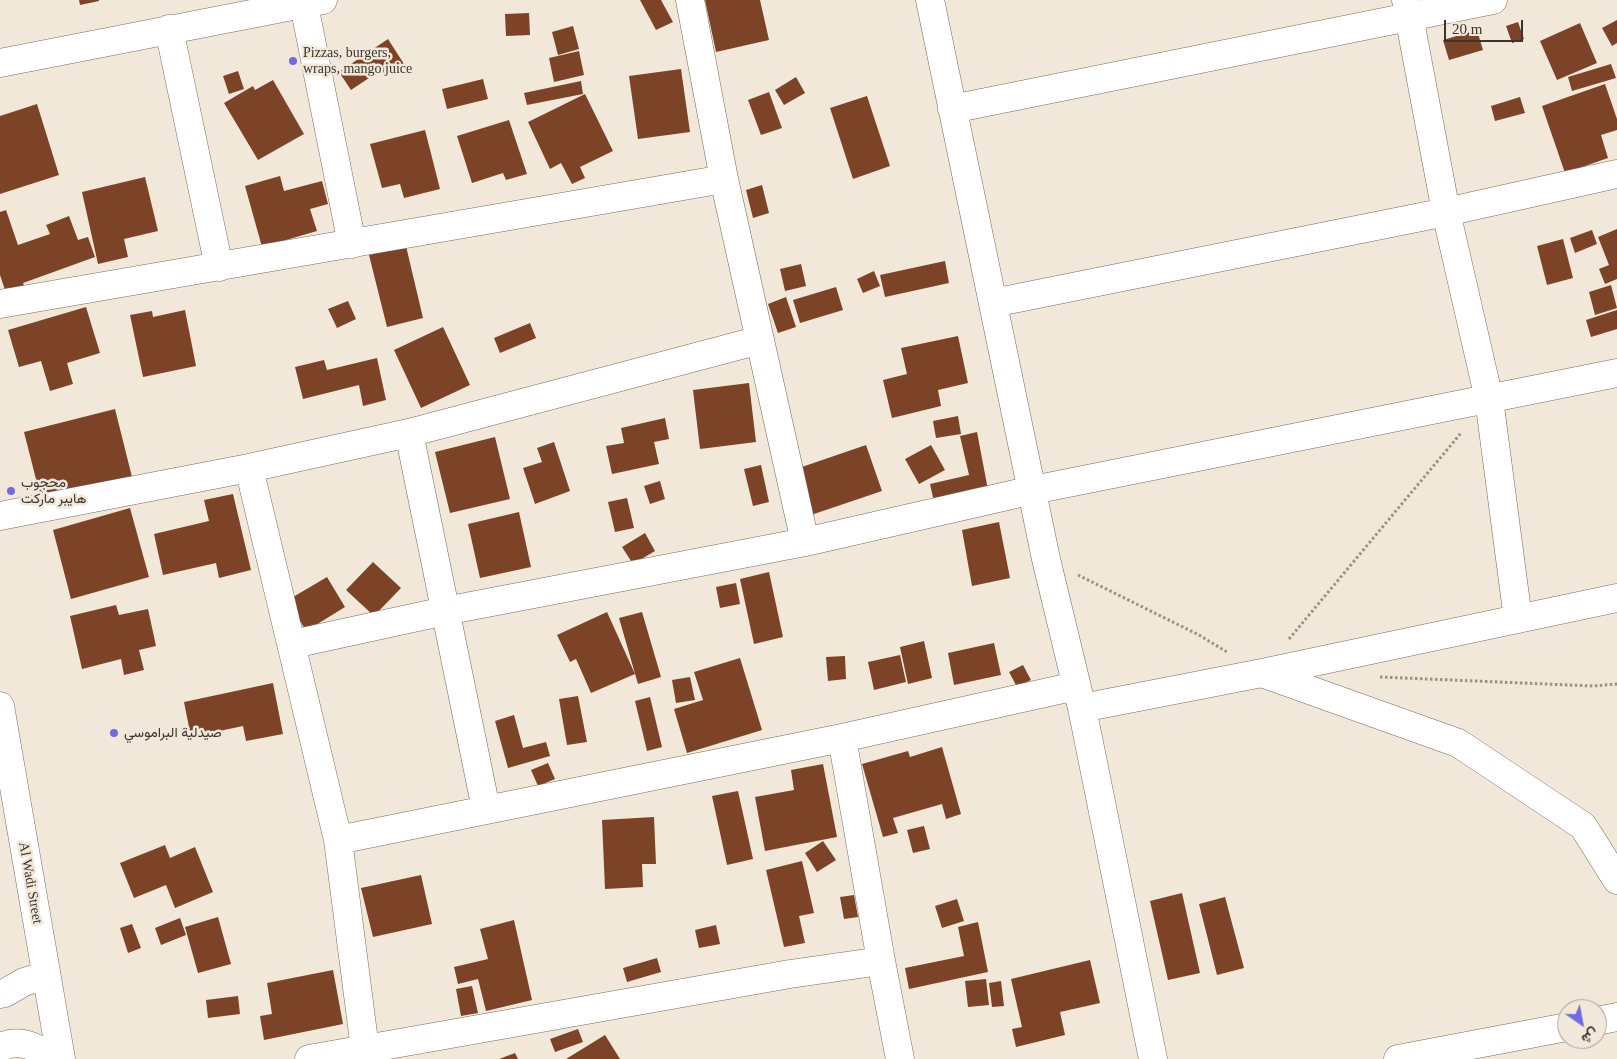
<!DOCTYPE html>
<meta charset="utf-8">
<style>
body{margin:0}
#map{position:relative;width:1617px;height:1059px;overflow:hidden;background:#f2e8d9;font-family:"Times New Roman",Vazirmatn,serif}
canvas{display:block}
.north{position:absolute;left:1557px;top:999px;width:50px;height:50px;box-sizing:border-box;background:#f2e8d9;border:1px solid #a8a095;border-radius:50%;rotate:147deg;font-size:14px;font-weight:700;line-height:20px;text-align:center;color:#39352f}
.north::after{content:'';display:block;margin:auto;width:18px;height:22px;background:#716ae5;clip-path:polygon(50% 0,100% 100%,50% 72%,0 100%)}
.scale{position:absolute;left:1444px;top:20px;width:79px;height:22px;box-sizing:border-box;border:2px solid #39352f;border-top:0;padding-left:6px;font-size:15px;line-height:18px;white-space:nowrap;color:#39352f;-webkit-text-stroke:4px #f2e8d9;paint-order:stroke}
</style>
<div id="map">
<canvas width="1617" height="1059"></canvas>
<div class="north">ش</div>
<div class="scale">20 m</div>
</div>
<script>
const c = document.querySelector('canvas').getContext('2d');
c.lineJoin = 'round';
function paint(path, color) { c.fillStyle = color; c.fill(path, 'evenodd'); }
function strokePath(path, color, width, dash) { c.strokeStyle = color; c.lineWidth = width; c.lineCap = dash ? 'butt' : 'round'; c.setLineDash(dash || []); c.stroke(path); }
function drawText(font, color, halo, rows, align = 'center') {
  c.font = font + ' "Times New Roman",Vazirmatn,serif'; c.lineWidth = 5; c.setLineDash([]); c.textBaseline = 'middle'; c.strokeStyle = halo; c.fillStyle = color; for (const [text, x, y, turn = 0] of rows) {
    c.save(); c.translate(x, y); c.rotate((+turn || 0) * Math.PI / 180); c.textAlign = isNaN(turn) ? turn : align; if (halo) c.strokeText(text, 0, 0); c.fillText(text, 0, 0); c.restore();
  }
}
paint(new Path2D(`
 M79 0H99V1L80 5Z
 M640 0H661L673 22 656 30Z
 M705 0H760L769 40 716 52Z
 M529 13 530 35 506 36 505 14Z
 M1617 20V43L1612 46 1602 28Z
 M1518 22 1524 39 1512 43 1506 26Z
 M1580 23 1597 63 1557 80 1540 41Z
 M573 26 579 49 558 55 552 32Z
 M1477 30 1483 50 1449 60 1443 40Z
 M388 39 404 64 386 76 381 70 351 90 339 72Z
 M579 51 584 75 554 82 549 58Z
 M1611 64 1616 78 1572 91 1568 77Z
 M681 69 690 132 638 139 629 76Z
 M238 71 244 89 229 94 223 76Z
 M796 77 805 93 784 105 775 90Z
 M483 79 488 99 447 109 442 89Z
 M273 80 304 134 258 160 224 103 253 86 255 90Z
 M581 81 583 94 527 105 524 93Z
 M1605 84 1617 119V130L1601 135 1608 158 1565 173 1542 106Z
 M769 92 782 128 761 135 748 100Z
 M585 94 613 151 580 167 585 178 572 184 561 163 550 169 528 122Z
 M867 96 890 166 853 179 830 108Z
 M1520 97 1525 113 1495 121 1491 106Z
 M37 104 59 175 0 194V116Z
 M509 120 527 174 506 180 503 173 472 183 457 136Z
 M425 130 440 189 404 198 400 184 382 188 370 144Z
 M280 176 284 191 322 181 328 204 310 209 317 231 262 247 245 186Z
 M145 177 158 231 124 239 128 257 98 264 82 192Z
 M762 185 769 213 753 218 746 190Z
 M6 210 18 245 50 234 46 225 69 216 78 240 88 237 95 257 23 283 27 292 8 299 0 275V212Z
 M1617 229V279L1605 284 1599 269 1609 265 1598 237Z
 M1592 230 1597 244 1575 253 1570 238Z
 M1563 239 1573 278 1547 285 1537 246Z
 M406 246 423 318 387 327 369 255Z
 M945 261 949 283 885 297 880 275Z
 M801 264 806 286 785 291 780 269Z
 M874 271 880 286 863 293 857 279Z
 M1611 285 1617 308 1595 315 1589 292Z
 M836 287 843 310 800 323 793 300Z
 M786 297 796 327 778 333 768 304Z
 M348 301 356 319 337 328 328 309Z
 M86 307 100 353 67 363 73 384 50 391 41 361 19 367 8 330Z
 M185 310 196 366 143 377 130 315 152 311 153 317Z
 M1617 310V329L1591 337 1586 320Z
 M530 323 536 338 500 353 494 338Z
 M443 327 470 385 421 408 394 350Z
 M958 336 968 383 938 390 941 406 892 418 883 380 907 374 901 348Z
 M377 358 386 400 363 406 359 385 303 399 295 367 324 360 327 370Z
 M749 383 756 442 700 449 693 390Z
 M115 409 133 481 42 503 24 432Z
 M958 416 961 434 936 438 933 421Z
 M665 418 669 439 654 442 659 464 612 474 606 446 624 443 621 428Z
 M977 432 988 490 934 502 930 484 969 475 960 436Z
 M495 437 510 499 450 513 435 452Z
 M554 442 570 491 535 504 523 468 542 462 537 448Z
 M866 445 882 491 811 515 796 469Z
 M931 445 945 470 919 484 905 459Z
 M761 465 769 502 753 506 744 469Z
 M660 481 665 499 650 504 644 486Z
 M233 494 251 570 219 578 216 563 163 575 154 534 209 521 204 500Z
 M627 498 634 528 615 532 608 502Z
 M130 508 149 577 71 599 53 530Z
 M519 512 531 567 480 578 468 524Z
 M999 522 1010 578 972 586 962 530Z
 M645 533 655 551 633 564 622 547Z
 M373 562 401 588 374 616 346 590Z
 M769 572 783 637 754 644 740 579Z
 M327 577 345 607 306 631 288 600Z
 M736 583 740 604 720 608 716 587Z
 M116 605 119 615 148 609 156 646 139 650 144 670 124 675 121 659 82 669 70 616Z
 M607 612 635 674 591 693 576 659 570 662 557 635Z
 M642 612 661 677 638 684 619 618Z
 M924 641 932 678 908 684 900 647Z
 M994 643 1001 675 954 685 948 653Z
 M900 655 906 682 874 690 868 662Z
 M845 656 846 679 828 681 826 657Z
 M740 658 762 730 687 753 674 709 703 700 694 672Z
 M1023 665 1031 680 1017 687 1009 672Z
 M690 677 695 700 676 703 672 680Z
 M273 683 283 734 246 741 243 726 191 737 184 702Z
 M578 696 587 742 567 745 559 699Z
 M650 697 662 747 647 751 635 701Z
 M514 715 523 748 546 742 550 756 508 768 495 721Z
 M942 747 961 814 946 819 942 804 893 818 898 833 883 837 862 764 908 751 910 757Z
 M548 763 555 779 538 786 531 770Z
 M823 764 837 837 765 851 755 797 794 790 791 770Z
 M738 791 753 859 727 865 712 796Z
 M654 817 656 864H642L643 887 605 889 602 820Z
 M924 826 930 849 913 853 907 830Z
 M823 841 836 860 817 872 805 853Z
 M165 845 170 858 195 847 213 892 175 908 166 885 134 898 120 863Z
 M802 861 814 913 799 916 805 943 784 947 766 870Z
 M421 875 432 924 373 937 361 888Z
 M1182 893 1200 973 1168 980 1150 901Z
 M854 895 858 917 844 919 840 897Z
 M1225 897 1244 968 1217 975 1199 904Z
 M957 899 964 921 942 928 935 906Z
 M218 917 231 964 198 973 185 927Z
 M180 918 186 935 161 945 155 928Z
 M514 920 532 1000 486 1011 478 979 458 984 454 967 488 959 480 929Z
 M978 922 988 972 909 989 905 968 964 956 958 927Z
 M132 924 141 948 128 953 120 928Z
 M716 925 720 944 699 948 695 930Z
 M657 958 661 972 627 982 623 968Z
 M1090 960 1100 1003 1060 1012 1065 1035 1016 1047 1012 1029 1022 1027 1011 979Z
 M333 970 343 1024 264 1040 260 1016 272 1014 267 983Z
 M986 979 989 1005 968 1007 965 981Z
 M1001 981 1004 1006 992 1007 989 983Z
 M472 986 478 1013 461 1016 456 989Z
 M238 996 240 1014 208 1018 206 1000Z
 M578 1029 583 1042 555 1052 550 1039Z
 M605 1035 620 1059H566Z
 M515 1053 518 1059H499Z`), '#7d4326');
const street = new Path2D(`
 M303 0 352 244
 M690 0 724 179 805 542
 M930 0 1046 559 1082 708 1153 1059
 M1406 0 1446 212 1489 399 1518 619
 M169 29 219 267
 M0 63 323 0
 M952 109 1493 0
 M993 303 1446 212 1617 174
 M0 304 724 179
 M409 433 486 809
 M249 468 338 840 365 1049
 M0 516 249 468 409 433 760 340
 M293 644 445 611 805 542 1033 490 1617 373
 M1262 673 1458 743 1583 826 1617 880
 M1082 708 1262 673 1617 598
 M842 738 881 961 900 1059
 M338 840 842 738 1076 686
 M1597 1021 1617 1017
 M309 1059 790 974 881 961
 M1398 1059 1567 1027`);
const secondary = new Path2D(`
 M0 706 61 1059
 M0 994 5 993 24 982 46 975
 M0 1048C19 1036 39 1049 56 1059`);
strokePath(street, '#746b5e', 29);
strokePath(secondary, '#746b5e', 29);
strokePath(new Path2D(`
 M1078 575 1199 635 1227 652
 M1289 639 1461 433
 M1380 677 1593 686 1617 684`), '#989186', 3, [2.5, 2.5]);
strokePath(street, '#fff', 28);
strokePath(secondary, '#fff', 28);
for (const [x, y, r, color] of [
 [293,61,5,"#716ae5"],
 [11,491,5,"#716ae5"],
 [114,733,5,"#716ae5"]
]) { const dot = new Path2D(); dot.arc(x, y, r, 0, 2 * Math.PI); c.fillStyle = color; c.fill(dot); strokePath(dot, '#f2e8d9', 2); }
drawText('14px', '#39352f', '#f2e8d9', [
 ["Pizzas, burgers,",303,53],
 ["wraps, mango juice",303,69],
 ["محجوب",21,483],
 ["هايبر ماركت",21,499],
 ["صيدلية البراموسي",124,733]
], 'left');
drawText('14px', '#39352f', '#f2e8d9', [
 ["Al Wadi Street",30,883,80]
]);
</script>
